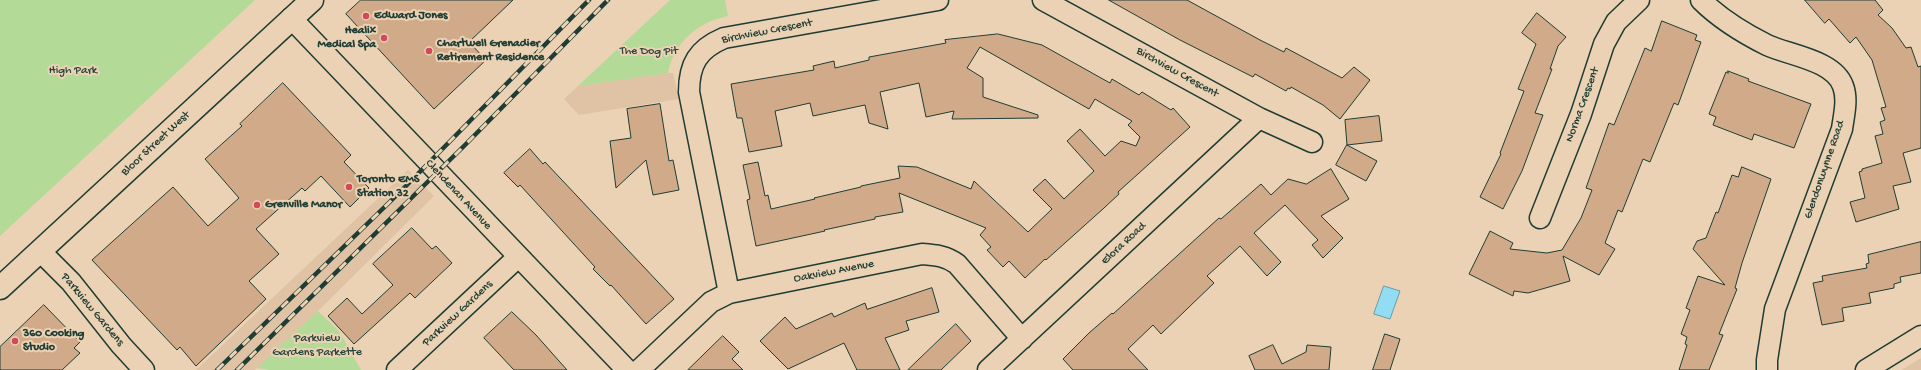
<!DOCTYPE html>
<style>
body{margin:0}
canvas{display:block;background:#ecd2b4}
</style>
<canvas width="1921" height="370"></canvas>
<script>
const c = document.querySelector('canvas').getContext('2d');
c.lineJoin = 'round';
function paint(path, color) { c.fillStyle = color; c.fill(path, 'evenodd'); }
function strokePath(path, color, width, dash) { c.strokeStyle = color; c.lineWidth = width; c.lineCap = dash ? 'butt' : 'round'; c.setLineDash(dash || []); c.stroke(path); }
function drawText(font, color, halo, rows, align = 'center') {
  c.font = font + ' "Gochi Hand",sans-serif'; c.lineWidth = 4; c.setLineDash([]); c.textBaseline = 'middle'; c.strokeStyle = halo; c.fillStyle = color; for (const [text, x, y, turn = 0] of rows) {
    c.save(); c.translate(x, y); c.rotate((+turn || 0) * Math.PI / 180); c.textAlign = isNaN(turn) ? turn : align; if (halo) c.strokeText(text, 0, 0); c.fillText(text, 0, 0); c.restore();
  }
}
paint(new Path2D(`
 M668 73H673L679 99 579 115 564 99 578 86Z
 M408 170 434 196 318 311 255 370H196Z
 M1921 358V370H1901Z`), '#e0c3a5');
paint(new Path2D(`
 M0 0H255L0 236Z
 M670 0H725L728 16C698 22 674 42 668 73L578 86Z
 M318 311 339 331 361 370H270L257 368Z`), '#b3da96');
const water = new Path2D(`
 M1384 286 1400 291 1390 319 1374 314Z`);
paint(water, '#92ddf3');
strokePath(water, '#649da7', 1);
const building = new Path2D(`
 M361 0H513L469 42 486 60 434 109 346 14Z
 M1109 0H1187L1260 40 1284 52 1286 48 1342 78 1354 67 1370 80 1340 119 1323 105 1291 87 1290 89 1288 88 1286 91 1255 74 1253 77 1180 40Z
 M1805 0H1875L1883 10 1878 15 1892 28 1906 48 1911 47 1918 67 1921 66V148L1903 153 1911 182 1893 186 1899 209 1856 222 1850 202 1865 198 1859 172 1862 171V169L1882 163 1875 136 1883 134 1880 122 1885 120 1881 108 1886 107 1872 60 1856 37 1850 43 1829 19 1825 23Z
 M1537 13 1566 37 1558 46 1550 69H1552L1535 113 1543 115 1522 171 1503 209 1480 197 1501 154 1500 153 1524 91 1518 89 1536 44 1522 33Z
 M1662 21 1697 35 1695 40 1701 42 1678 105 1674 103 1650 162 1643 159 1622 212 1618 210 1605 243 1615 249 1599 275 1563 256 1570 281 1528 293 1514 291 1513 296 1469 274 1490 231 1513 243 1510 249 1547 253 1562 250 1581 218 1592 190 1586 188 1609 123 1614 125 1645 48 1651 51Z
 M998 34 1042 45 1110 83 1112 79 1139 95 1142 92 1171 110 1173 108 1190 127 1118 192 1119 194 1104 208 1046 260 1045 259 1025 278 1009 261 1003 267 987 250 991 247 980 235 986 228 899 193 903 212 875 217V219L824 230 825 231 756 246 747 200 750 199 743 165 758 162 765 196 768 195 771 209 815 199 814 198 861 187V186L900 178 898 166 917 167 971 189 974 181 1028 232 1052 209 1033 190 1045 179 1064 199 1094 171 1067 141 1080 129 1105 156 1121 141 1136 146 1140 137 1128 125 1132 121 1095 99 1089 109 980 47 967 68 983 78V97L1038 115V118L952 119 954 111 926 117 919 83 880 92 888 129 869 123 865 105 813 116 810 103 775 111 782 146 749 152 742 118H737L731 84 814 70 813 66 834 61 835 68 869 60V57L946 43 945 40Z
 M1728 71 1749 79 1748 81 1811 104 1794 148 1754 134 1752 140 1713 125 1716 117 1709 114 1726 72 1728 73Z
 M283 83 351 155 344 162 369 188 350 207 321 176 305 191 302 188 256 229 279 254 249 281 266 299 196 366 180 347 177 350 92 260 173 187 208 226 239 198 205 159 242 126 240 124Z
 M660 104 669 161 673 160 679 190 653 195 646 160 616 188 610 141 631 138 627 109Z
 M1379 116 1382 141 1347 145 1345 120Z
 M1347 145 1377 161 1366 181 1336 165Z
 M530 149 543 164 545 162 674 299 646 324 611 285 610 286 593 269 595 267 520 185 518 187 504 173Z
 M1742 167 1771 179 1742 263 1735 288 1737 289 1719 334 1723 335 1709 370H1679L1687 345 1685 344 1687 337 1681 334 1690 310 1686 308 1698 276 1725 285 1693 249 1697 241 1706 238 1716 212 1718 213 1732 175 1738 177Z
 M1331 169 1349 199 1321 216 1343 238 1323 258 1312 245 1318 240 1285 205 1254 233 1281 262 1267 276 1240 246 1207 276 1214 283 1161 334 1153 325 1128 349 1148 370H1073L1063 359 1089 333 1112 313 1113 314 1199 236 1219 218 1221 219 1261 184 1271 195 1288 179 1306 184Z
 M412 228 432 249 436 246 452 263 415 298 410 293 354 344 328 316 347 298 362 314 393 285 373 264Z
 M1921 242V273L1900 277 1901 282 1894 284V288L1869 293 1871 303 1842 308 1844 321 1822 325 1813 283 1823 281 1822 276 1867 268 1866 264 1869 263 1868 255Z
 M932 288 939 312 906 321 909 330 885 338 900 370H857L844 343 788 369 760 341 785 317 796 329 832 313 834 317 865 303 867 309Z
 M44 305 80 342 74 348 80 353 62 370H0V347Z
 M512 312 536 335 567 370H514L484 338Z
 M956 324 971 341 941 370H908Z
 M1385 334 1400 339 1390 370H1373Z
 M723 336 739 352 732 359 743 370H688Z
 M1273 345 1282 364 1306 352 1307 345 1331 347 1329 370H1255L1249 356Z`);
paint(building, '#d1aa8a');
strokePath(building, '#1f3d34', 1);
const minor = new Path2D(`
 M1043 0 1259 118 1312 142
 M1701 0C1719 18 1743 33 1767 45 1788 55 1834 60 1843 86 1848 99 1844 115 1842 129L1775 309 1767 360V370
 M291 18 627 370
 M1540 218 1581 114 1604 44 1616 22 1639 0
 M40 251 71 282 121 345 144 370
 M729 293 689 92C689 64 698 49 724 38L938 0
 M397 370 518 257
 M639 370 711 302 729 293 922 254C936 255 946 256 957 264L1022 339
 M988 370 1259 118
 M1866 370 1921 336`);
const major = new Path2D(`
 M0 288 312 0`);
strokePath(minor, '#1f3d34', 23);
strokePath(major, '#1f3d34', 25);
strokePath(minor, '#ecd2b4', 20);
strokePath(major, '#ecd2b4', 22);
const rail = new Path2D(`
 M217 370 402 190 589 0
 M237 370 465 145 608 0`);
strokePath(rail, '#1f3d34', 4.5);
strokePath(rail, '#ecd2b4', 3, [9]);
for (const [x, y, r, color] of [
 [366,16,4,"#d1495b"],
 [384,38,4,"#d1495b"],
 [429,51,4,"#d1495b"],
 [349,187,4,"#d1495b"],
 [257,205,4,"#d1495b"],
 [15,341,4,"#d1495b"]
]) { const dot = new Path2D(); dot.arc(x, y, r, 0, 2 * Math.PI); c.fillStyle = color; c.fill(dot); strokePath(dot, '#ecd2b4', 1.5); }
drawText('bold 12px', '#1f3d34', '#ecd2b4', [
 ["Edward Jones",374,16],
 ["Healix",376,31,"right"],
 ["Medical Spa",376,45,"right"],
 ["Chartwell Grenadier",437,44],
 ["Retirement Residence",437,58],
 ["Toronto EMS",357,180],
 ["Station 32",357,194],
 ["Grenville Manor",265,205],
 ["360 Cooking",23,334],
 ["Studio",23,348]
], 'left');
drawText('12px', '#1f3d34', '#ecd2b4', [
 ["Birchview Crescent",767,32,-11],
 ["Birchview Crescent",1177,73,29],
 ["Norma Crescent",1583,105,-70],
 ["Bloor Street West",156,144,-43],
 ["Glendonwynne Road",1825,170,-71],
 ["Clendenan Avenue",458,195,47],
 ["Elora Road",1124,244,-43],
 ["Oakview Avenue",834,272,-11],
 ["Parkview Gardens",92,310,50],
 ["Parkview Gardens",458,314,-43]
]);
drawText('12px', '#264539', '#ecd2b4', [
 ["The Dog Pit",649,52],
 ["High Park",73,71],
 ["Parkview",317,339],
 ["Gardens Parkette",317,353]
]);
</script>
